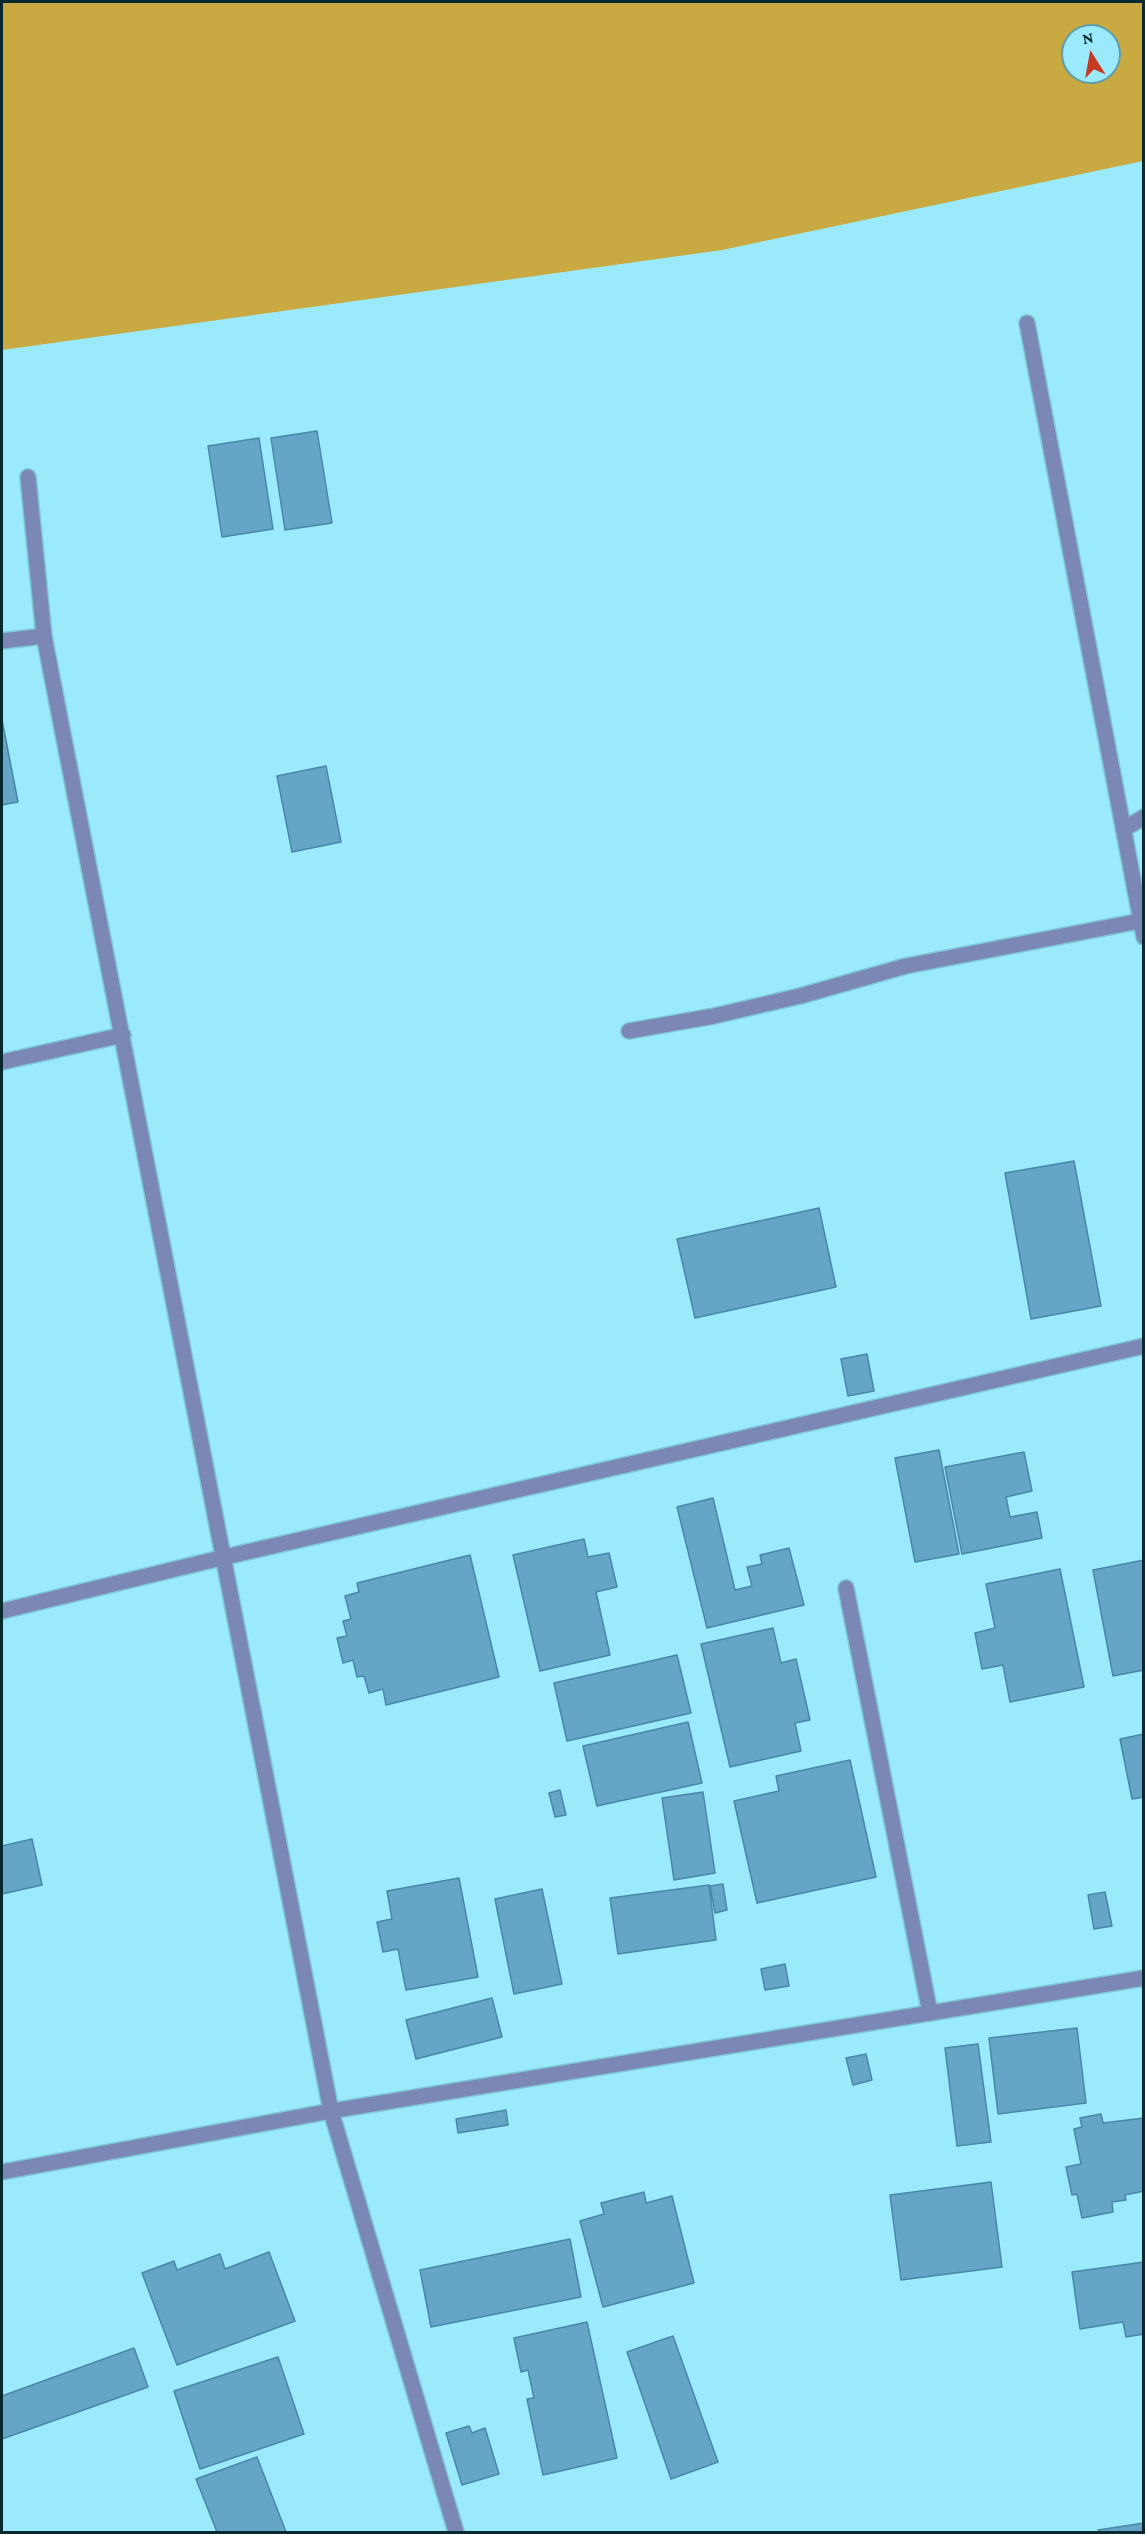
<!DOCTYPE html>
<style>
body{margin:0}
#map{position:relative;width:1145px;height:2534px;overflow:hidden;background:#9aeafb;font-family:"Crimson Pro",serif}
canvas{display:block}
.frame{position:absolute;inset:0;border:3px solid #05292f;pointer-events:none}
.north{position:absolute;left:1061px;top:24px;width:60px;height:60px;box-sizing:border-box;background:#9aeafb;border:2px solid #5e9da9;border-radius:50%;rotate:349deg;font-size:16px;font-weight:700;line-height:24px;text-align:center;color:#05292f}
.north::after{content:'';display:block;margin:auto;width:21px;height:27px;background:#c53a22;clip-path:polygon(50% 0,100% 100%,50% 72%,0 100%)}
</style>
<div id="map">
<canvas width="1145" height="2534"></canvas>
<div class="frame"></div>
<div class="north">N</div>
</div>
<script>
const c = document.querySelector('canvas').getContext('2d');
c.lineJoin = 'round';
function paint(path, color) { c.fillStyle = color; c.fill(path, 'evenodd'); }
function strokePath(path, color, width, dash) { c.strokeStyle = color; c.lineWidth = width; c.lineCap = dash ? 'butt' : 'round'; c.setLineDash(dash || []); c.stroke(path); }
paint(new Path2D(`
 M2 2H1143V161L722 250 2 350ZM1073 36H1109V72H1073Z`), '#c8a942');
const building = new Path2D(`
 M317 431 332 523 285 530 271 438Z
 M259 438 273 529 222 537 208 446Z
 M2 720 18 802 2 805Z
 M326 766 341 842 292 852 277 776Z
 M1074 1161 1101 1306 1031 1319 1005 1173Z
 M819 1208 836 1287 695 1318 677 1239Z
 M867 1354 874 1391 848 1396 841 1359Z
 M939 1450 959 1554 915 1562 895 1458Z
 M1024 1452 1032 1491 1006 1497 1010 1517 1037 1512 1042 1538 962 1554 945 1467Z
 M713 1498 735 1590 752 1586 747 1567 762 1564 760 1555 789 1548 804 1605 707 1628 677 1507Z
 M584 1539 588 1557 609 1553 617 1587 596 1592 610 1655 540 1671 513 1555Z
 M470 1555 499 1677 386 1705 383 1689 369 1693 364 1676 357 1677 353 1660 343 1663 337 1638 347 1636 343 1621 351 1619 345 1596 359 1592 357 1583Z
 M1144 1560V1670L1113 1676 1093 1570Z
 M1060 1569 1084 1687 1010 1702 1003 1665 982 1669 975 1633 995 1628 986 1584Z
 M773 1628 781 1663 796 1659 810 1720 795 1723 801 1751 730 1767 701 1644Z
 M677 1655 691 1713 567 1741 554 1683Z
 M688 1722 702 1783 597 1806 583 1746Z
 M1144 1734V1797L1132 1799 1120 1739Z
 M850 1760 876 1877 757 1903 734 1801 779 1791 776 1776Z
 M560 1790 566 1815 555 1817 549 1793Z
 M703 1792 715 1873 674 1880 662 1798Z
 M32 1839 42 1885 2 1894V1846Z
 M459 1878 478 1977 406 1990 398 1949 383 1952 377 1922 392 1919 387 1891Z
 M723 1884 727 1910 715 1913 710 1886Z
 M709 1885 716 1940 618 1954 610 1898Z
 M542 1889 562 1984 514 1994 495 1899Z
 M1105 1892 1112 1926 1094 1929 1088 1895Z
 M785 1964 789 1986 765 1990 761 1969Z
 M492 1998 502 2037 416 2059 406 2020Z
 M1077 2028 1086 2103 998 2114 989 2038Z
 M978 2044 991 2142 957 2146 945 2048Z
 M866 2054 872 2080 853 2085 846 2058Z
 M506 2110 508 2125 458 2133 456 2119Z
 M1101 2114 1103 2123 1144 2118V2191L1125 2195 1126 2200 1112 2202 1113 2212 1082 2218 1077 2194 1072 2195 1066 2167 1081 2164 1074 2129 1082 2127 1080 2118Z
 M991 2182 1002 2267 901 2280 890 2195Z
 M644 2192 646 2203 672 2196 694 2283 603 2307 580 2221 604 2214 601 2203Z
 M570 2239 581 2297 431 2327 420 2270Z
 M269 2252 295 2321 177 2365 142 2273 174 2261 177 2270 220 2254 225 2269Z
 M1144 2262V2334L1126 2337 1123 2322 1080 2329 1072 2272Z
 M587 2322 617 2458 543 2475 527 2399 534 2398 528 2370 521 2372 514 2338Z
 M673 2336 718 2462 671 2479 627 2352Z
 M134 2348 148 2387 2 2439V2396Z
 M278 2357 304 2434 200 2469 174 2391Z
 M469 2426 472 2433 485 2428 499 2474 462 2485 446 2433Z
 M257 2457 286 2532H217L196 2479Z
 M1144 2523V2532H1099L1098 2530Z`);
paint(building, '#65a5c6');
strokePath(building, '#4787a7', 1.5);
const minor = new Path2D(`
 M1027 323 1144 937
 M28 477 44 636 331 2111 456 2532
 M2 641 44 636
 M1124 829 1144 817
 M629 1031 714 1016 800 996 906 966 1140 921
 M2 1062 123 1035
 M846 1588 930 2013
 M2 1611 225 1557 1144 1346
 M2 2172 331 2111 1144 1978`);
strokePath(minor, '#7fc7d6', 18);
strokePath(minor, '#7b88b6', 15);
</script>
